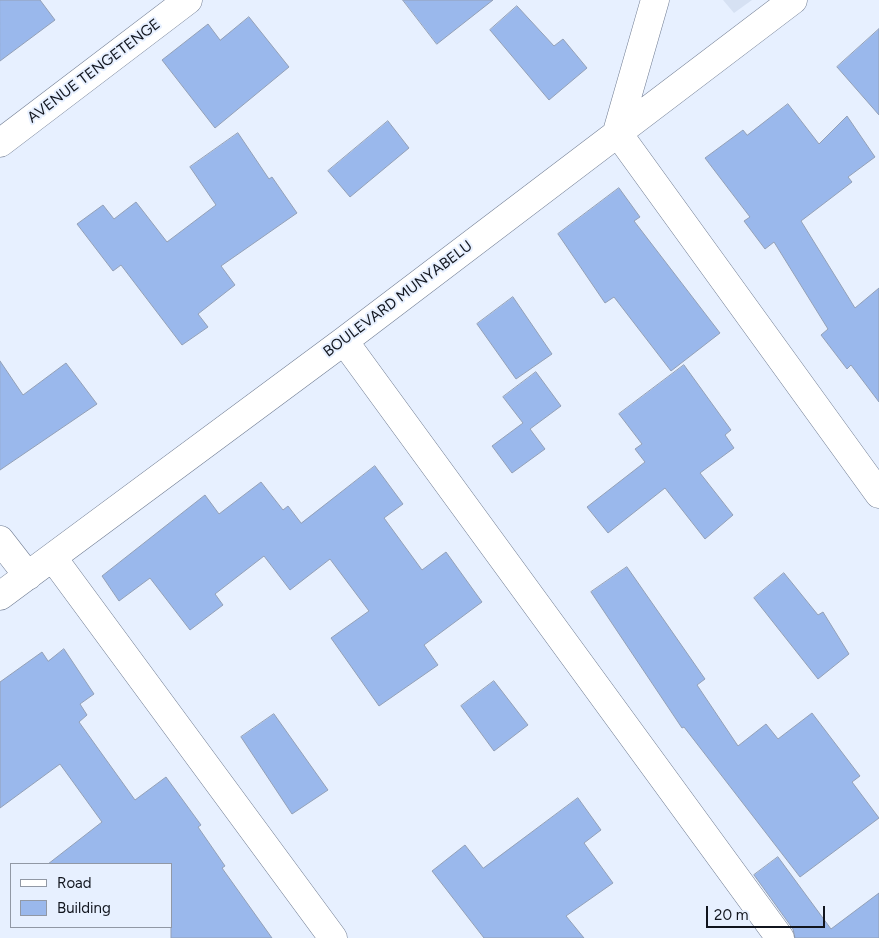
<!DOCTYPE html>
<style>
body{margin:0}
#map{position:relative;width:879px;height:938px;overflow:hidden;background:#e7f0ff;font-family:Figtree,sans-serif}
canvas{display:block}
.legend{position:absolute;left:10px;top:863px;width:162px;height:65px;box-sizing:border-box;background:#e7f0ff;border:1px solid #9198a5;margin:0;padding:6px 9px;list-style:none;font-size:15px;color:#11151e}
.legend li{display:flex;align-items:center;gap:10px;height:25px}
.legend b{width:25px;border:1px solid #9198a5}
.scale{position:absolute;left:706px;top:906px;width:119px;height:22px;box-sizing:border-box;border:2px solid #11151e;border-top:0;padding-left:6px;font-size:15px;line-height:18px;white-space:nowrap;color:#11151e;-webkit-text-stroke:4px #e7f0ff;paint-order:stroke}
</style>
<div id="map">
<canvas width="879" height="938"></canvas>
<ul class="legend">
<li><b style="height:6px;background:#fff"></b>Road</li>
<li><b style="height:14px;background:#9ab8ec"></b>Building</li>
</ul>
<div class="scale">20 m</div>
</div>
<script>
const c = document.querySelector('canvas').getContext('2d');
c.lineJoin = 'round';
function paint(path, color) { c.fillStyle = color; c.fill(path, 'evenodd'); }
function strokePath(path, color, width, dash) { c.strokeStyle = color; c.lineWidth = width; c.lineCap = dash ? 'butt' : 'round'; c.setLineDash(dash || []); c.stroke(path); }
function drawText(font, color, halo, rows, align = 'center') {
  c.font = font + ' Figtree,sans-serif'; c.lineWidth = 4; c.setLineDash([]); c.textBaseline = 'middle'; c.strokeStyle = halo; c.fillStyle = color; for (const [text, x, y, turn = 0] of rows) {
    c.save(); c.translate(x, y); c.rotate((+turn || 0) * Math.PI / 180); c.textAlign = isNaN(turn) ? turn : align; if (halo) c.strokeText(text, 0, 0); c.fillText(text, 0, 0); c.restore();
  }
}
paint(new Path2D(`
 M723 0H752L734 13Z`), '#d6e1f3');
const building = new Path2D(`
 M0 0H40L55 20 0 61Z
 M403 0H493L437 44Z
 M517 6 554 46 563 39 587 68 549 100 490 30Z
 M249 17 289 67 215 128 162 60 208 24 220 40Z
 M879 29V115L837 67Z
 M788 104 819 144 847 116 875 157 848 177 852 182 801 221 855 308 879 288V402L851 365 847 369 821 335 828 329 774 242 765 249 744 221 750 217 705 158 743 130 747 135Z
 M388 121 409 148 350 197 328 171Z
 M238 133 269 179 272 177 297 213 221 266 235 285 198 314 208 327 182 345 121 265 113 271 77 224 103 205 114 219 136 202 167 242 216 205 190 167Z
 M619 188 640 217 634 221 720 333 671 371 614 297 605 303 558 234Z
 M513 297 552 354 516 379 477 324Z
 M0 361 23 395 66 363 97 404 0 470Z
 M684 365 731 430 725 435 734 448 700 473 733 515 705 539 665 488 608 533 587 507 645 462 635 449 642 444 619 414Z
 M536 372 561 406 530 429 545 449 512 473 492 446 523 423 503 397Z
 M375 466 403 504 384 518 422 570 446 552 482 602 424 645 438 665 379 706 331 638 369 611 330 559 290 590 264 556 215 594 223 605 190 630 150 578 119 601 102 576 205 495 219 514 261 482 283 510 288 506 301 523Z
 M627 567 705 679 697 685 738 746 766 724 778 739 812 713 860 776 852 782 879 818 800 877 684 727 682 728 591 592Z
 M784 573 818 615 823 612 849 654 818 679 754 598Z
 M64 649 94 694 80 704 87 715 79 722 135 800 166 777 201 825 198 827 225 866 222 868 272 938H171V864H48L102 822 60 764 0 808V682L42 652 48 661Z
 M494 681 528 725 494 751 461 706Z
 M274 714 328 790 292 814 241 737Z
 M578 798 601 830 584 843 613 883 566 916 584 938H484L432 871 465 845 483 868Z
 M778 857 831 929 879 893V938H795L793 929 754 875Z`);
paint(building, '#9ab8ec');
strokePath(building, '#93a0b7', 1);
const minor = new Path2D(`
 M617 132 879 494
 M617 132 655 0
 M0 143 188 0
 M344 341 780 938
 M0 540 28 576
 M53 558 333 938
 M0 596 344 341 793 0`);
strokePath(minor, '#707c92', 29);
strokePath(minor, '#fff', 28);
drawText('15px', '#11151e', '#e7f0ff', [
 ["AVENUE TENGETENGE",94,71,-37],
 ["BOULEVARD MUNYABELU",398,299,-37]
]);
</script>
